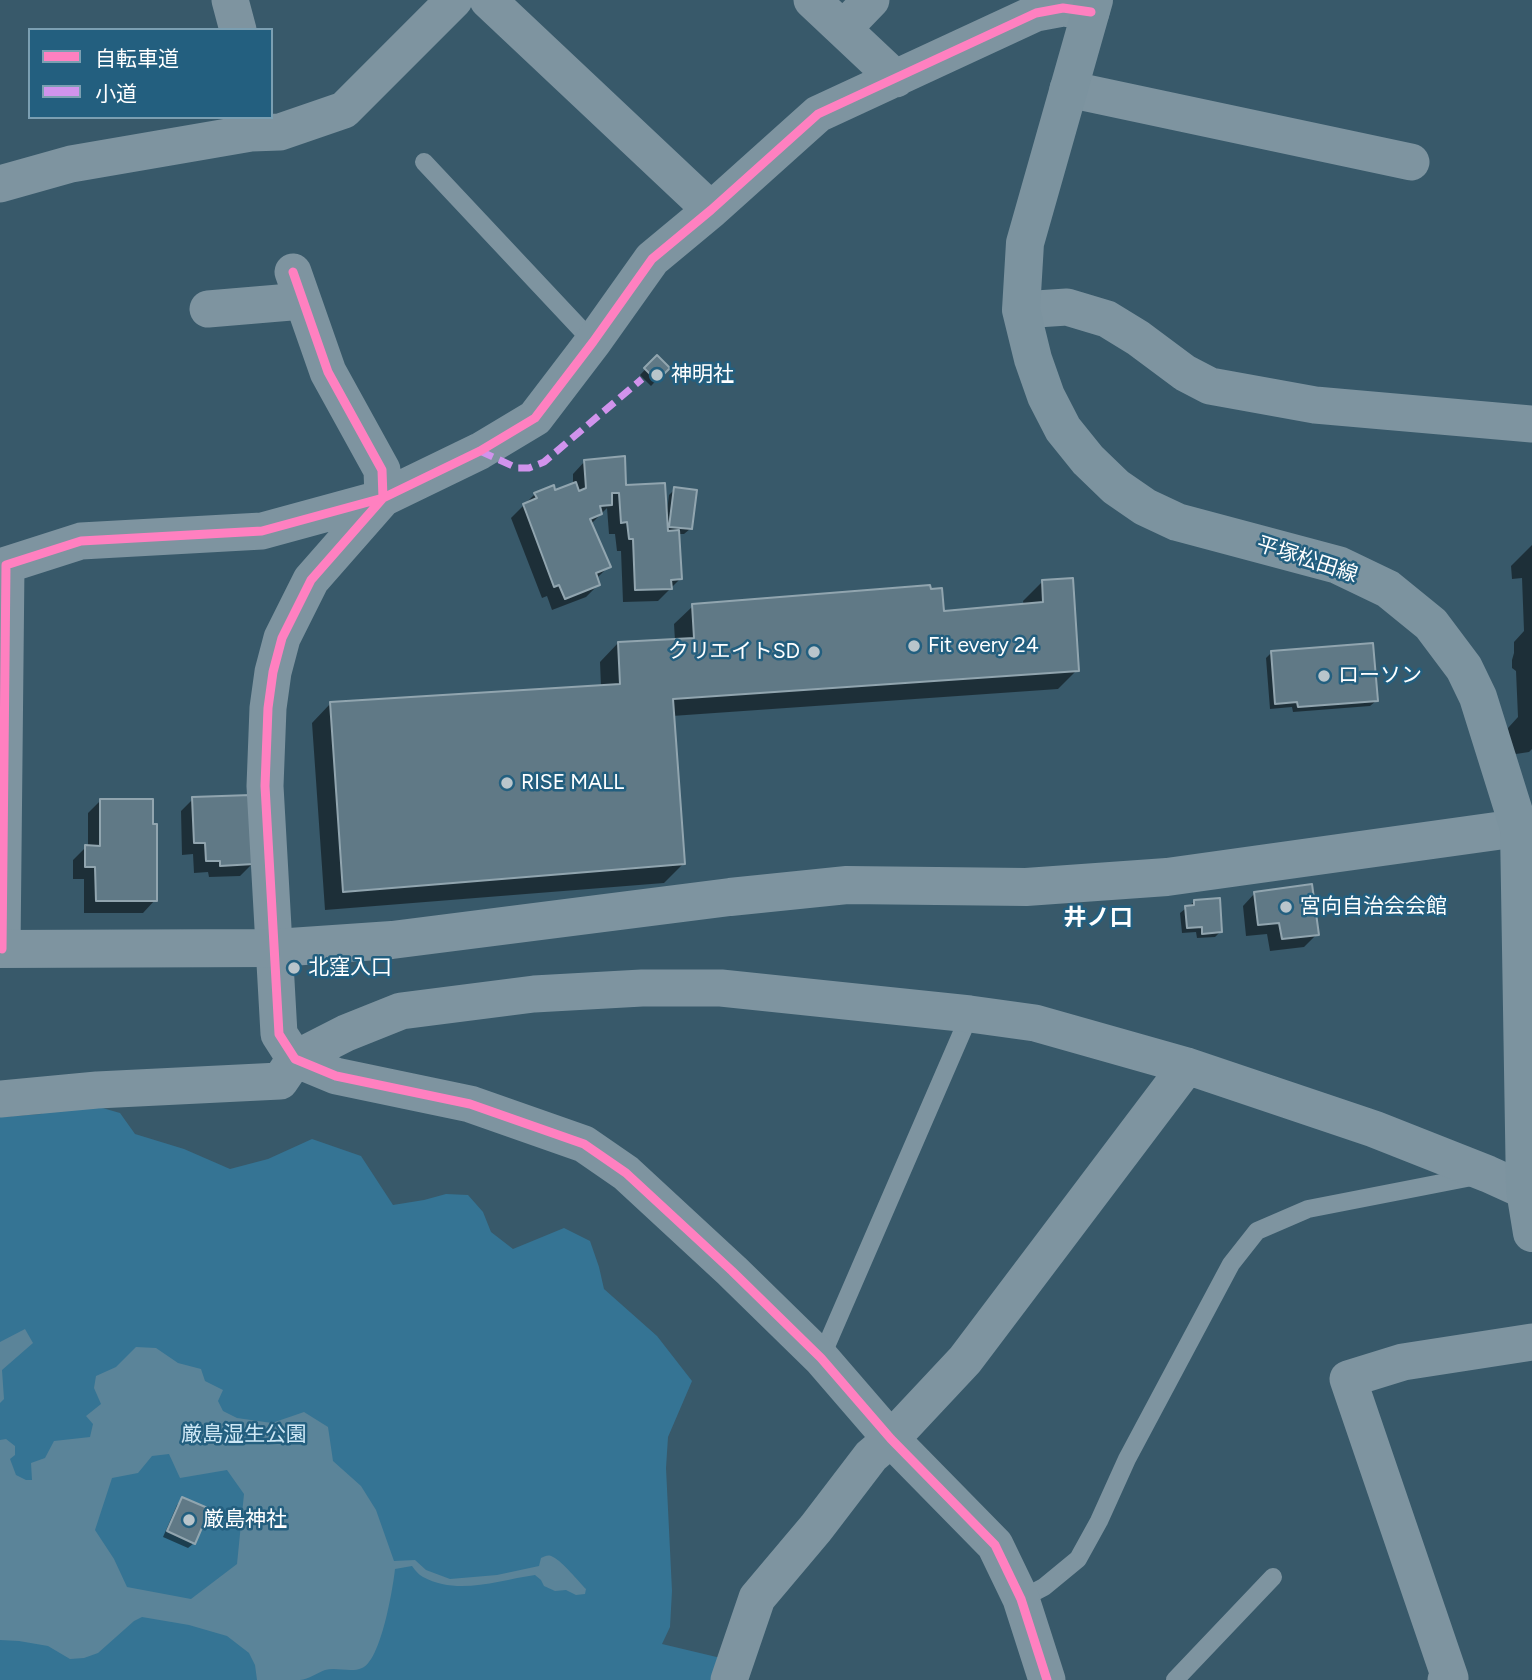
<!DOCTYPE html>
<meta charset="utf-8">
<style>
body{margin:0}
#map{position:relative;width:1532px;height:1680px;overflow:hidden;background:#38596a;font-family:Figtree,"Noto Sans JP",sans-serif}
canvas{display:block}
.legend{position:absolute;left:28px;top:28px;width:245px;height:91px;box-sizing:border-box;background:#235f7f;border:2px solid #7b9fb2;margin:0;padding:9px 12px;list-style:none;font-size:21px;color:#fff}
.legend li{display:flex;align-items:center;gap:14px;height:35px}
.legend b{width:35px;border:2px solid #7b9fb2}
</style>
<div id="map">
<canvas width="1532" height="1680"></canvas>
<ul class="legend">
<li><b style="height:9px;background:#ff80c0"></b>自転車道</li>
<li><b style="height:9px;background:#d193ec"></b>小道</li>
</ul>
</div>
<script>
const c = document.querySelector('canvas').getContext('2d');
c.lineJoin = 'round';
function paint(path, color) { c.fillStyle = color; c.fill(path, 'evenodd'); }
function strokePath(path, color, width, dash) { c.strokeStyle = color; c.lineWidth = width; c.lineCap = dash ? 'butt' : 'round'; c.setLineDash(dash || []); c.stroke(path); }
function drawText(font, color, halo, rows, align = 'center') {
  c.font = font + ' Figtree,"Noto Sans JP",sans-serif'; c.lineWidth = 5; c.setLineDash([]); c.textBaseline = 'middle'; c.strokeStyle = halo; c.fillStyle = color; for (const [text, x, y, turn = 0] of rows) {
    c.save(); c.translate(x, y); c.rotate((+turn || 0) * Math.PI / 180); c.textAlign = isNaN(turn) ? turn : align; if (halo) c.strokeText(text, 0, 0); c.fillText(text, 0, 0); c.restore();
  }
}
paint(new Path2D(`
 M55 1102 99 1107 120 1113 135 1134 184 1149 230 1169 268 1159 312 1139 361 1156 393 1205 424 1200 446 1194 468 1195 483 1212 491 1232 513 1249 564 1228 590 1241 599 1267 604 1289 657 1336 692 1381 668 1437 666 1468 672 1591 670 1627 662 1644 725 1659 719 1680H0V1117L41 1114Z`), '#357494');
paint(new Path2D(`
 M25 1329 33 1343 2 1370 4 1399 0 1403V1342Z
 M136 1347 156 1348 178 1363 201 1369 205 1381 223 1390 218 1401 223 1411 237 1418 272 1423 304 1412 328 1427 333 1461 361 1486 376 1510 394 1561 415 1560 426 1570 450 1579 497 1575 539 1566 541 1558C546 1556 548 1554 553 1557 563 1562 578 1581 586 1589L585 1594 576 1595 566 1590 555 1591 544 1586 541 1580 535 1575C499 1580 458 1596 423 1577 419 1575 415 1570 412 1566L395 1569C393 1588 381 1661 362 1668 351 1673 337 1667 325 1670 317 1673 309 1679 300 1680 287 1680 271 1680 257 1680L255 1665 249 1653 227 1636 189 1625 142 1617 134 1621 98 1653 84 1658 70 1659 48 1646 19 1641 0 1640V1440L6 1439 15 1446V1455L10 1459 16 1475 26 1480H32L31 1463 45 1458 54 1441 90 1437 93 1424 86 1416 101 1404 94 1388 96 1376 116 1367ZM169 1454 180 1478 227 1470 244 1494 237 1564 191 1599 127 1587 114 1559 95 1530 112 1478 138 1473 152 1456Z`), '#5b8499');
paint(new Path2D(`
 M657 357 668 368 651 386 640 375Z
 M585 461 624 487 665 511H667L669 495 675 489 690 529 684 534H678L680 579 658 601 623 602 621 551H617L615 534H609L607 508 591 524 609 566 596 579 598 585 586 597 552 610 547 596 542 598 511 518 535 494 554 492 573 484V474Z
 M1532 545V749L1529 752 1516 754 1510 748 1508 728 1518 717 1516 671 1512 668V660L1514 653V642L1524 631 1522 578 1512 579 1511 566Z
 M1042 582 1077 670 1058 689 672 716 683 864 664 883 325 910 312 723 330 704 601 687 600 662 618 643 675 641 674 624 693 606 943 613 1024 606 1023 601Z
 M1272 652 1376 701 1370 706 1293 712 1292 707 1270 709 1266 658Z
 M193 799 252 864 240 876 209 877 208 872 194 873 193 854 182 855 181 811Z
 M101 800 155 900 143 913H84V879H73V860L86 847H88V813Z
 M1255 893 1317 934 1304 947 1270 951 1267 934 1246 936 1243 906Z
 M1195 901 1221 931 1215 937 1197 938 1196 932 1182 933 1180 913Z
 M183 1499 194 1543 188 1548 163 1537 177 1505Z`), '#0007');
const building = new Path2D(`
 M657 355 670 368 657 381 644 368Z
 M625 456 626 485 665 483 668 531 679 530 682 579 671 580 672 589 635 590 633 539H629L627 522 621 523 619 493H612V505L600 506 602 514 590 519 611 567 596 573 600 585 565 599 559 585 554 587 523 504 537 498 534 493 554 485 555 490 576 482 579 491 586 488 584 460Z
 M674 487 697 490 692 529 669 527Z
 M1073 578 1079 671 673 699 685 864 343 892 330 702 620 684 618 642 694 638 692 604 930 585 931 589 942 588 944 611 1043 602 1042 580Z
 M1373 643 1378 701 1298 707 1297 702 1275 704 1271 651Z
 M251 795 254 864 220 866V861H206L205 843H194L192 797Z
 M100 799H153V824H157V901H96L95 867H85V845L100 846Z
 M1312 884 1319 935 1282 939 1279 923 1258 925 1254 892Z
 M1220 898 1222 932 1202 934V927L1187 928 1185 906 1194 905V900Z
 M182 1497 210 1509 195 1544 167 1531Z`);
paint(building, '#607986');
strokePath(building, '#91a5af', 2);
strokePath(new Path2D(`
 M424 162 593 342
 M821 1358 970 1014
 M1021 1599 1044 1587 1078 1559 1099 1521 1127 1459 1231 1264 1257 1231 1308 1209 1477 1176
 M1175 1680 1273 1577`), '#7e94a0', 18);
strokePath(new Path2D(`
 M230 0 238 30
 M488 0 711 210
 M812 0 896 79
 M843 29 871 0
 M1068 89 1411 162
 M0 184 71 164 251 133 280 132 344 110 454 0
 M293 272 328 372 382 470 383 498 311 580 282 638 273 672 268 708 265 786 279 1034 295 1059 336 1076 470 1104 584 1144 626 1173 732 1271 821 1358 891 1439 995 1545 1021 1599 1047 1680
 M208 309 303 301
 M1021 310 1067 307 1107 319 1138 338 1185 373 1210 386 1315 405 1532 424
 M2 949 6 565 81 541 262 531 383 498 480 451 535 418 593 342 652 259 711 210 818 114 1036 13 1063 8 1091 12
 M0 1099 97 1090 280 1081 295 1059 346 1033 401 1011 534 994 642 988H721L970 1014 1035 1023 1187 1066 1374 1129 1488 1174 1532 1194
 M729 1680 757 1598 816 1528 871 1456 891 1439 965 1360 1187 1066
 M1446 1680 1450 1678 1348 1379 1403 1362 1532 1342`), '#7e94a0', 37);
strokePath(new Path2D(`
 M0 949 275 948 392 940 730 897 847 885 1026 887 1167 877 1532 826`), '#7e94a0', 38);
strokePath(new Path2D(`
 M1094 0 1025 243 1021 310 1033 359 1046 396 1063 429 1088 460 1116 487 1145 507 1177 522 1338 565 1388 589 1431 624 1464 668 1478 697 1519 828 1525 1190 1532 1233`), '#7c939f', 38);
strokePath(new Path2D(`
 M480 451 517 468H529L544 462 642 379`), '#d193ec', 7, [14, 7]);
strokePath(new Path2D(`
 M293 272 328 372 382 470 383 498 311 580 282 638 273 672 268 708 265 786 279 1034 295 1059 336 1076 470 1104 584 1144 626 1173 732 1271 821 1358 891 1439 995 1545 1021 1599 1047 1680
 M2 949 6 565 81 541 262 531 383 498 480 451 535 418 593 342 652 259 711 210 818 114 1036 13 1063 8 1091 12`), '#ff80c0', 9);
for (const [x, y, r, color] of [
 [657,375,7,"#b9c5cb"],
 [914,646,7,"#b9c5cb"],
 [814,652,7,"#b9c5cb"],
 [1324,676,7,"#b9c5cb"],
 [507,783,7,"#b9c5cb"],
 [1286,907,7,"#b9c5cb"],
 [294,968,7,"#b9c5cb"],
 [189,1520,7,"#b9c5cb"]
]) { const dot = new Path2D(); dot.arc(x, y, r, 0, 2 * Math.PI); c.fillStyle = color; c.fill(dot); strokePath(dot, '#235f7f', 2.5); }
drawText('21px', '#fff', '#235f7f', [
 ["神明社",671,375],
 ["Fit every 24",928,646],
 ["クリエイトSD",800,652,"right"],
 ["ローソン",1338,676],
 ["RISE MALL",521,783],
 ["宮向自治会会館",1300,907],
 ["北窪入口",308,968],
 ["厳島神社",203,1520]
], 'left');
drawText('21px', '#fff', '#235f7f', [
 ["平塚松田線",1307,560,18]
]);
drawText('21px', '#cde7f5', '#235f7f', [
 ["厳島湿生公園",244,1435]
]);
drawText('bold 23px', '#fff', '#235f7f', [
 ["井ノ口",1098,918]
]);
</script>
